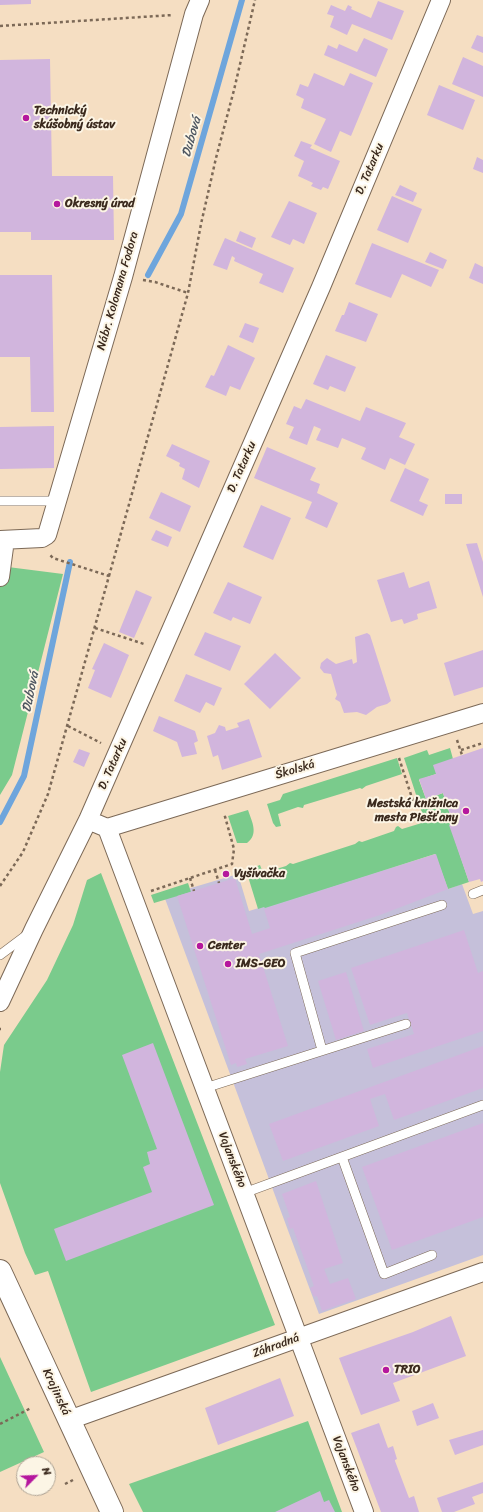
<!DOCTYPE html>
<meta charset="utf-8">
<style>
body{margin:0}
#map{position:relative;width:483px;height:1512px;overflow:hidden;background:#f5dec2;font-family:Sriracha,sans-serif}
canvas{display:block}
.north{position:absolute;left:16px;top:1456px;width:40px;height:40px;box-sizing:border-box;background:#fcf5e5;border:1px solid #afa495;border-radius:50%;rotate:66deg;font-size:11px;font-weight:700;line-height:16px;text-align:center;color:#3b2a1e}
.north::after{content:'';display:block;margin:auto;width:14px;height:18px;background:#b5179e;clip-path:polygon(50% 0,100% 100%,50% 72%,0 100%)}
</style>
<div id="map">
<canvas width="483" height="1512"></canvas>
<div class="north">N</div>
</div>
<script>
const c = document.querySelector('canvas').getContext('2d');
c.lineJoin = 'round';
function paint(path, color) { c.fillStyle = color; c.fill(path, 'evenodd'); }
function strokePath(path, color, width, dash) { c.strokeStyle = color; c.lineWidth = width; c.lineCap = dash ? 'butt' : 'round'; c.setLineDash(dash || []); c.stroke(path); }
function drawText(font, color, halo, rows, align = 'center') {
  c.font = font + ' Sriracha,sans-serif'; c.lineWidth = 4; c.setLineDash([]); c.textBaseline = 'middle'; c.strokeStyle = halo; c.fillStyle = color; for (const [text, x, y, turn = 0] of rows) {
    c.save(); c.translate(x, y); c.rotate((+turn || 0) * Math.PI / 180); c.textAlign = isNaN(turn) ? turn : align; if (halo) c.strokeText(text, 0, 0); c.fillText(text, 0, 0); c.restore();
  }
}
paint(new Path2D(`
 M436 854 448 889 462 884 473 914 483 911V1255L319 1314 164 896 238 874 249 911Z`), '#c5c0da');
paint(new Path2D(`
 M0 566 63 574 12 775 0 795Z
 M450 748 453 759 436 774 419 780 426 799 443 793 453 824 450 825 469 882 448 889 435 854 265 908 264 907 258 909 246 870 260 865 263 873 286 866 290 863 293 864 355 844 359 841 362 842 394 831 396 827 398 826 402 829 425 822 404 758 427 750 429 755Z
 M397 758 402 774 366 786 362 789 360 788 304 805 303 808 298 807 278 814 281 826 276 827 273 823 267 804 280 800 283 794Z
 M248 810C252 822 259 834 247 843H237L228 816Z
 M101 873 275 1325 91 1392 48 1271 35 1275 25 1253 0 1183V1072L4 1045 47 980 73 925 87 880Z
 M188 883 191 892 154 903 151 895Z
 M0 1357 44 1452 0 1472Z
 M308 1421 342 1512H143L129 1484Z`), '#7acb8c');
strokePath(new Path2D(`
 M148 275 181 214 242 0
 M0 822 24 776 70 562`), '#6ea5dc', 6);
paint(new Path2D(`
 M0 0H31V4L0 5Z
 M378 1 404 11 392 40 352 24 347 35 330 27 334 16 327 14 331 5 345 11 348 5 352 7 351 9 371 18Z
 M477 35 483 37V53L471 48Z
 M364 38 388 49 376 77 324 55 328 45 337 49 339 44 357 52Z
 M463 57 483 66V97L452 84Z
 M50 59 52 176H113L114 240H31V232H0V60Z
 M314 73 344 86 350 73 373 83 351 136 340 131 331 152 314 144 326 119 301 108 304 99 296 95 300 84 308 87Z
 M439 85 475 100 463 130 427 115Z
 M301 141 312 145 310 148 340 161 328 189 323 187 321 190 311 186 313 183 298 176 304 161 294 156Z
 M477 157 483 160V173L473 169Z
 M400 185 417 193 413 202 395 195Z
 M392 196 422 209 408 243 377 230Z
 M289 201 317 213 304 244 293 239 290 245 271 237Z
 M240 231 256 238 252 248 236 241Z
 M225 238 294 268 283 293 259 283 263 274 234 261 235 258 232 256 227 270 213 265Z
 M372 243 439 270 431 287 402 274 391 298 355 284Z
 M430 252 447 260 443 269 425 262Z
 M475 263 483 267V284L469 278Z
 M0 275H52L54 412H31L30 357H0Z
 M349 302 378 314 366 342 335 331 342 315H344Z
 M245 323 259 328 253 343 239 337Z
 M228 345 255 358 240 390 230 386 226 396 205 387 211 375 214 376Z
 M326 355 356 367 345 392 330 386 328 390 313 384Z
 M306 399 360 421 366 407 406 423 399 437 415 444 405 465 390 458 385 470 361 459 366 448 342 438 338 448 316 440 321 429 314 426 307 445 289 438 294 427 286 424 294 406 301 409Z
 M54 426V468L0 469V427Z
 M172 444 210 461 199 488 182 479 185 469 179 466 180 463 166 456Z
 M267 447 316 468 310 480 320 484 317 493 338 503 327 528 305 518 312 502 254 478Z
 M405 468 429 479 419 501 428 505 423 516 390 501Z
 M161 492 191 506 180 532 149 518Z
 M445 494H462V504H445Z
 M261 505 291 518 273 560 243 547Z
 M156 530 172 537 168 547 151 540Z
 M477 543 483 562V597L466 544Z
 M404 572 409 588 429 581 437 608 417 614 418 619 404 624 402 619 391 622 377 580Z
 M228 582 262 597 250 624 233 617 231 621 213 613Z
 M136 590 152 597 134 638 119 632Z
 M205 632 241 646 230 671 194 655Z
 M367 633 370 635 391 701 387 704 377 707 366 715 357 712 344 713 340 702 335 699 337 695 331 674 324 673 320 668 321 663 327 658 336 664 352 659 353 664 357 662 355 637Z
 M104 643 129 655 111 698 88 688 95 670 92 669Z
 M483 650V687L454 696 444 663Z
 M275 653 301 678 270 709 244 684Z
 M186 674 222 688 214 706 206 702 200 713 174 701Z
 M159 716 195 731 198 741 194 743 197 754 182 757 177 742 153 731Z
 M249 719 262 757 222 770 218 755 213 757 207 736 215 733 219 725 225 727 226 731 239 727 237 723Z
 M483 748V881L481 882 480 879 469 882 449 825 453 824 443 793 426 799 419 779 436 774 433 765Z
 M79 749 90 753 84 767 73 762Z
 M436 854 448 889 380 915 259 954 288 1046 245 1059 247 1064 237 1067 236 1063 231 1065 177 896 235 878 252 934 270 928 264 909Z
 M464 930 478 973 483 971V1031L373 1068 367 1049 414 1034 407 1013 370 1025 351 968Z
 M346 972 364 1031 336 1040 318 981Z
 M153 1043 214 1205 66 1261 54 1229 152 1192 143 1167 150 1164 147 1152 157 1149 122 1055Z
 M483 1046V1088L394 1120 385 1094 370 1099 379 1126 283 1161 269 1124Z
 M483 1123V1217L392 1250 362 1167Z
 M316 1181 343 1263 324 1269 330 1284 348 1278 356 1299 322 1311 317 1296 314 1297 310 1288 314 1286 293 1228 290 1229 287 1218 290 1217 282 1194Z
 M451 1316 466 1356 393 1383 400 1401 361 1415 339 1358 413 1332Z
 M280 1378 294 1416 218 1445 205 1408Z
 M433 1403 439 1418 417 1426 412 1411Z
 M379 1423 388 1448 393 1446 397 1459 395 1460V1461L409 1498 414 1496 419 1512H381L351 1433Z
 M483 1430V1445L455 1455 449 1440Z
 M483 1482V1493L472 1497 475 1504 454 1512H442L437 1498Z
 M320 1491 324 1502 329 1500 335 1512H275Z`), '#d1b5dd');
const lane = new Path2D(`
 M0 501H57
 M473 894 483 890
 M0 955 28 934
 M322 1050 295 953 442 905
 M205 1088 406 1024
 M342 1157 384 1274 432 1255
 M244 1193 483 1105`);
const street = new Path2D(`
 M0 540 42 538 47 535 123 277 194 14 200 0
 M0 577 5 540
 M88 820 107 828 364 1512
 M107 828 483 713
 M0 1002 34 929 88 820 321 287 441 0
 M69 1420 483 1272`);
const secondary = new Path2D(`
 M0 1271 112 1512`);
strokePath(lane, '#7c6957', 10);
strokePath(street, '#7c6957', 20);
strokePath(secondary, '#7c6957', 24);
strokePath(new Path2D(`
 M0 26 173 15
 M143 280 155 282 188 293
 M109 576 188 293 201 224 216 158 234 90 255 0
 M95 628 144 644
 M68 726 101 743
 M457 740 462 755
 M461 750 483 743
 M399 758 413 801
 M215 870 219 883
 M190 878 194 891
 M0 886 23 852 48 794 109 576 53 558 50 555
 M151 891 232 864 234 849 224 813
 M0 1029H1
 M0 1424 31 1408
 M65 1484 73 1480`), '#7c6957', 2.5, [3, 3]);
strokePath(lane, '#fff', 9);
strokePath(street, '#fff', 18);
strokePath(secondary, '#fff', 22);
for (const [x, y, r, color] of [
 [26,118,4,"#b5179e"],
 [57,204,4,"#b5179e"],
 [466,811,4,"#b5179e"],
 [226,874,4,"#b5179e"],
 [200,946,4,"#b5179e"],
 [228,964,4,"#b5179e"],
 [386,1370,4,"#b5179e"]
]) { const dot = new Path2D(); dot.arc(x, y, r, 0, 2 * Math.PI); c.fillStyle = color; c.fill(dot); strokePath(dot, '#fcf5e5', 1.5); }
drawText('bold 12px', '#3b2a1e', '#fcf5e5', [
 ["Technický",34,111],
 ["skúšobný ústav",34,125],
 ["Okresný úrad",65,204],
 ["Mestská knižnica",458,804,"right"],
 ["mesta Piešťany",458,818,"right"],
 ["Vyšívačka",234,874],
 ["Center",208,946],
 ["IMS-GEO",236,964],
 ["TRIO",394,1370]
], 'left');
drawText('12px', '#3b2a1e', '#fcf5e5', [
 ["D. Tatarku",370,169,-67],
 ["Nábr. Kolomana Fodora",118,291,-74],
 ["D. Tatarku",242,467,-66],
 ["D. Tatarku",113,764,-66],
 ["Školská",295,770,-17],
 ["Vajanského",232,1160,69],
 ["Záhradná",276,1346,-20],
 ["Krajinská",56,1392,65],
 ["Vajanského",346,1464,69]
]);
drawText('italic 13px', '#4d5560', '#fcf5e5', [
 ["Dubová",192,137,-74],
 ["Dubová",31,692,-78]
]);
</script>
